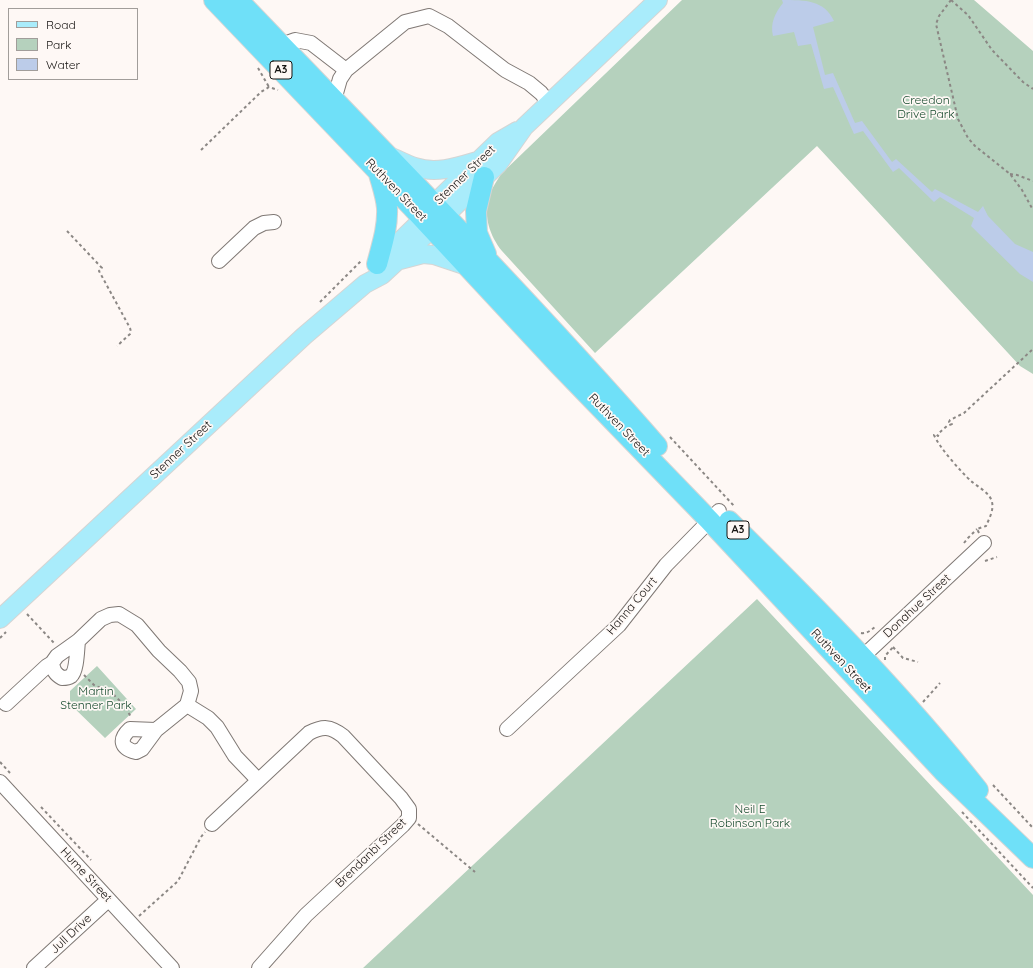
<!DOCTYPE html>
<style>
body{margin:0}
#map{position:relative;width:1033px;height:968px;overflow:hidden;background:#fef8f5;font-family:Quicksand,sans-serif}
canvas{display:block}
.legend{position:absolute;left:8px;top:8px;width:130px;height:72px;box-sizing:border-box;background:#fef8f5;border:1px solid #a19d9a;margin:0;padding:5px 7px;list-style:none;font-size:12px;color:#161412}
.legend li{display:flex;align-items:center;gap:8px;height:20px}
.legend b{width:20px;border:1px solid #a19d9a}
</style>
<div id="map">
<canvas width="1033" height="968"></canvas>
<ul class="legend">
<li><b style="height:5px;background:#a9ecfb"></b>Road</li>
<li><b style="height:11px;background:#b5d1bd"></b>Park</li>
<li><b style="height:11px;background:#bccce9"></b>Water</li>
</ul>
</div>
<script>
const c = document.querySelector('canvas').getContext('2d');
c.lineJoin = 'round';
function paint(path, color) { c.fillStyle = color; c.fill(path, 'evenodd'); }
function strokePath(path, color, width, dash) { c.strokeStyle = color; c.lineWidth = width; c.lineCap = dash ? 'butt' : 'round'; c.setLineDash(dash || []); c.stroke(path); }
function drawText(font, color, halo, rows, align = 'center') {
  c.font = font + ' Quicksand,sans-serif'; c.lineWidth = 3.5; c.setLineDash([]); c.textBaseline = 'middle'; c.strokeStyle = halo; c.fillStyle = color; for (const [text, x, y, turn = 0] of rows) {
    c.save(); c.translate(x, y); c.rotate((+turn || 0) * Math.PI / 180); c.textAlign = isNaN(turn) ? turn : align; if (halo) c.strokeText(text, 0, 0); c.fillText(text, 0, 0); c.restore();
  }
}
paint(new Path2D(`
 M682 0H974L1033 51V374L1020 366 817 146 595 353 502 251C490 236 483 216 489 197 491 189 497 181 501 174Z
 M757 599 1033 895V968H363Z
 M97 666 136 709 105 738 70 704V691Z`), '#b5d1bd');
paint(new Path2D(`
 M782 0C806 0 824 0 834 21L813 27 825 75 833 73 855 123 862 121 892 162 896 159 932 192 935 189 978 212 983 206 988 216 1015 244 1033 252V282L1020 274 971 226 974 218 940 197 934 202 899 168 893 172 863 131 854 134 833 87 824 89 811 44 798 46 794 32 773 36C770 23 775 13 783 3Z`), '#bccce9');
const minor = new Path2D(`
 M281 45 295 40 311 43 346 70
 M334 100 340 79 346 70 405 22 429 16 448 26 505 70 529 83 541 93 549 103
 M219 261 254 228 264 223 274 222
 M78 641C77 649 77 671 71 676 68 678 65 678 62 678 55 674 53 670 52 663L57 656 78 641 101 619 110 615 119 614 137 625 159 651 180 671 189 682 191 691 187 705 208 718 217 727 235 756 258 780
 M856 663 984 543
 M6 704 47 666 52 663
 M507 729 619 625 666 565 719 511
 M156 730 130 729C119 739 120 748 136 752L142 749 156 730 187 705
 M0 782 172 968
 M212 824 309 733C323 726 330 726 343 736L401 798 409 809V818L403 825 306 915 259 968
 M34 968 108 900`);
const major = new Path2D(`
 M389 156C397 159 406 164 415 167 436 174 457 167 477 161
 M382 259 423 219 434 204 498 142 517 131
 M400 260 423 254 434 255 467 266
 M0 619 304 336 365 284 382 275 423 237 498 164 524 127 658 0`);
const highway = new Path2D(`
 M214 0 412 207 559 365 709 520 943 771 1033 858
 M238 0C379 147 523 293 657 446
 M484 177 476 211 477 233 486 254
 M377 264C382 245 388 227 387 208 386 196 382 185 379 174
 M729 521C816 607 902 694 978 790`);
strokePath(minor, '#7f7874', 16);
strokePath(major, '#d5d5d4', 20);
strokePath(highway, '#d5d5d4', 22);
strokePath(new Path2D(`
 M951 0 939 16 936 24 958 119 968 138 975 146 1010 174 1022 190 1033 210
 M951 0 968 15 992 50 1023 82 1033 89
 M258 68 269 87
 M201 150 261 92 269 87 278 90
 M1010 174 1017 175 1033 181
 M67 231 102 268 99 271 130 328 131 332 130 334 117 346
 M320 302 362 260
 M670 437 735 507
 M979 533 977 529 986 526C989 519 994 510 992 502 990 493 978 487 971 481 961 472 939 447 934 435L936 434 938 436 939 433 947 426 952 424 949 422 950 420 964 413 1033 349
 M964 543 968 538 977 529
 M985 561 997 557
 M27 614 54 643
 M861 633C867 634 871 630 875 627
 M0 638 6 632
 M893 647 903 658 918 662
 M885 660V656L894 646
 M84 675 94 685 112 693 124 705 131 717
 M923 702 940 683
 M0 762 10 773
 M993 785 1033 828
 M41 807 91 860
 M962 812 1033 888
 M418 824 475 872
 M139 916 178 881 201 837 205 832`), '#8b8784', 2, [3, 3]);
strokePath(minor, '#fff', 14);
strokePath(major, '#a9ecfb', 18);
strokePath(highway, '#6fe0f8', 20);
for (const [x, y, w] of [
 [281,70,22],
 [738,530,22]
]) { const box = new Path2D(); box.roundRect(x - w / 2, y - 9, w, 18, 3); c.fillStyle = '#fef8f5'; c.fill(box); strokePath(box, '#161412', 1); }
drawText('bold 11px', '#161412', null, [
 ["A3",281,70],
 ["A3",738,530]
]);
drawText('12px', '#164a2d', '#fef8f5', [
 ["Creedon",926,100],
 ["Drive Park",926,114],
 ["Martin",96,691],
 ["Stenner Park",96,705],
 ["Neil E",750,809],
 ["Robinson Park",750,823]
]);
drawText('12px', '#161412', '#fef8f5', [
 ["Stenner Street",465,175,-44],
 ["Ruthven Street",396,190,46],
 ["Ruthven Street",619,425,46],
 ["Stenner Street",181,450,-43],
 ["Hanna Court",632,606,-50],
 ["Donahue Street",917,606,-43],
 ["Ruthven Street",841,661,47],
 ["Brendanbi Street",371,853,-44],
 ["Hume Street",86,875,47],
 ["Jull Drive",71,934,-43]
]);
</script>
